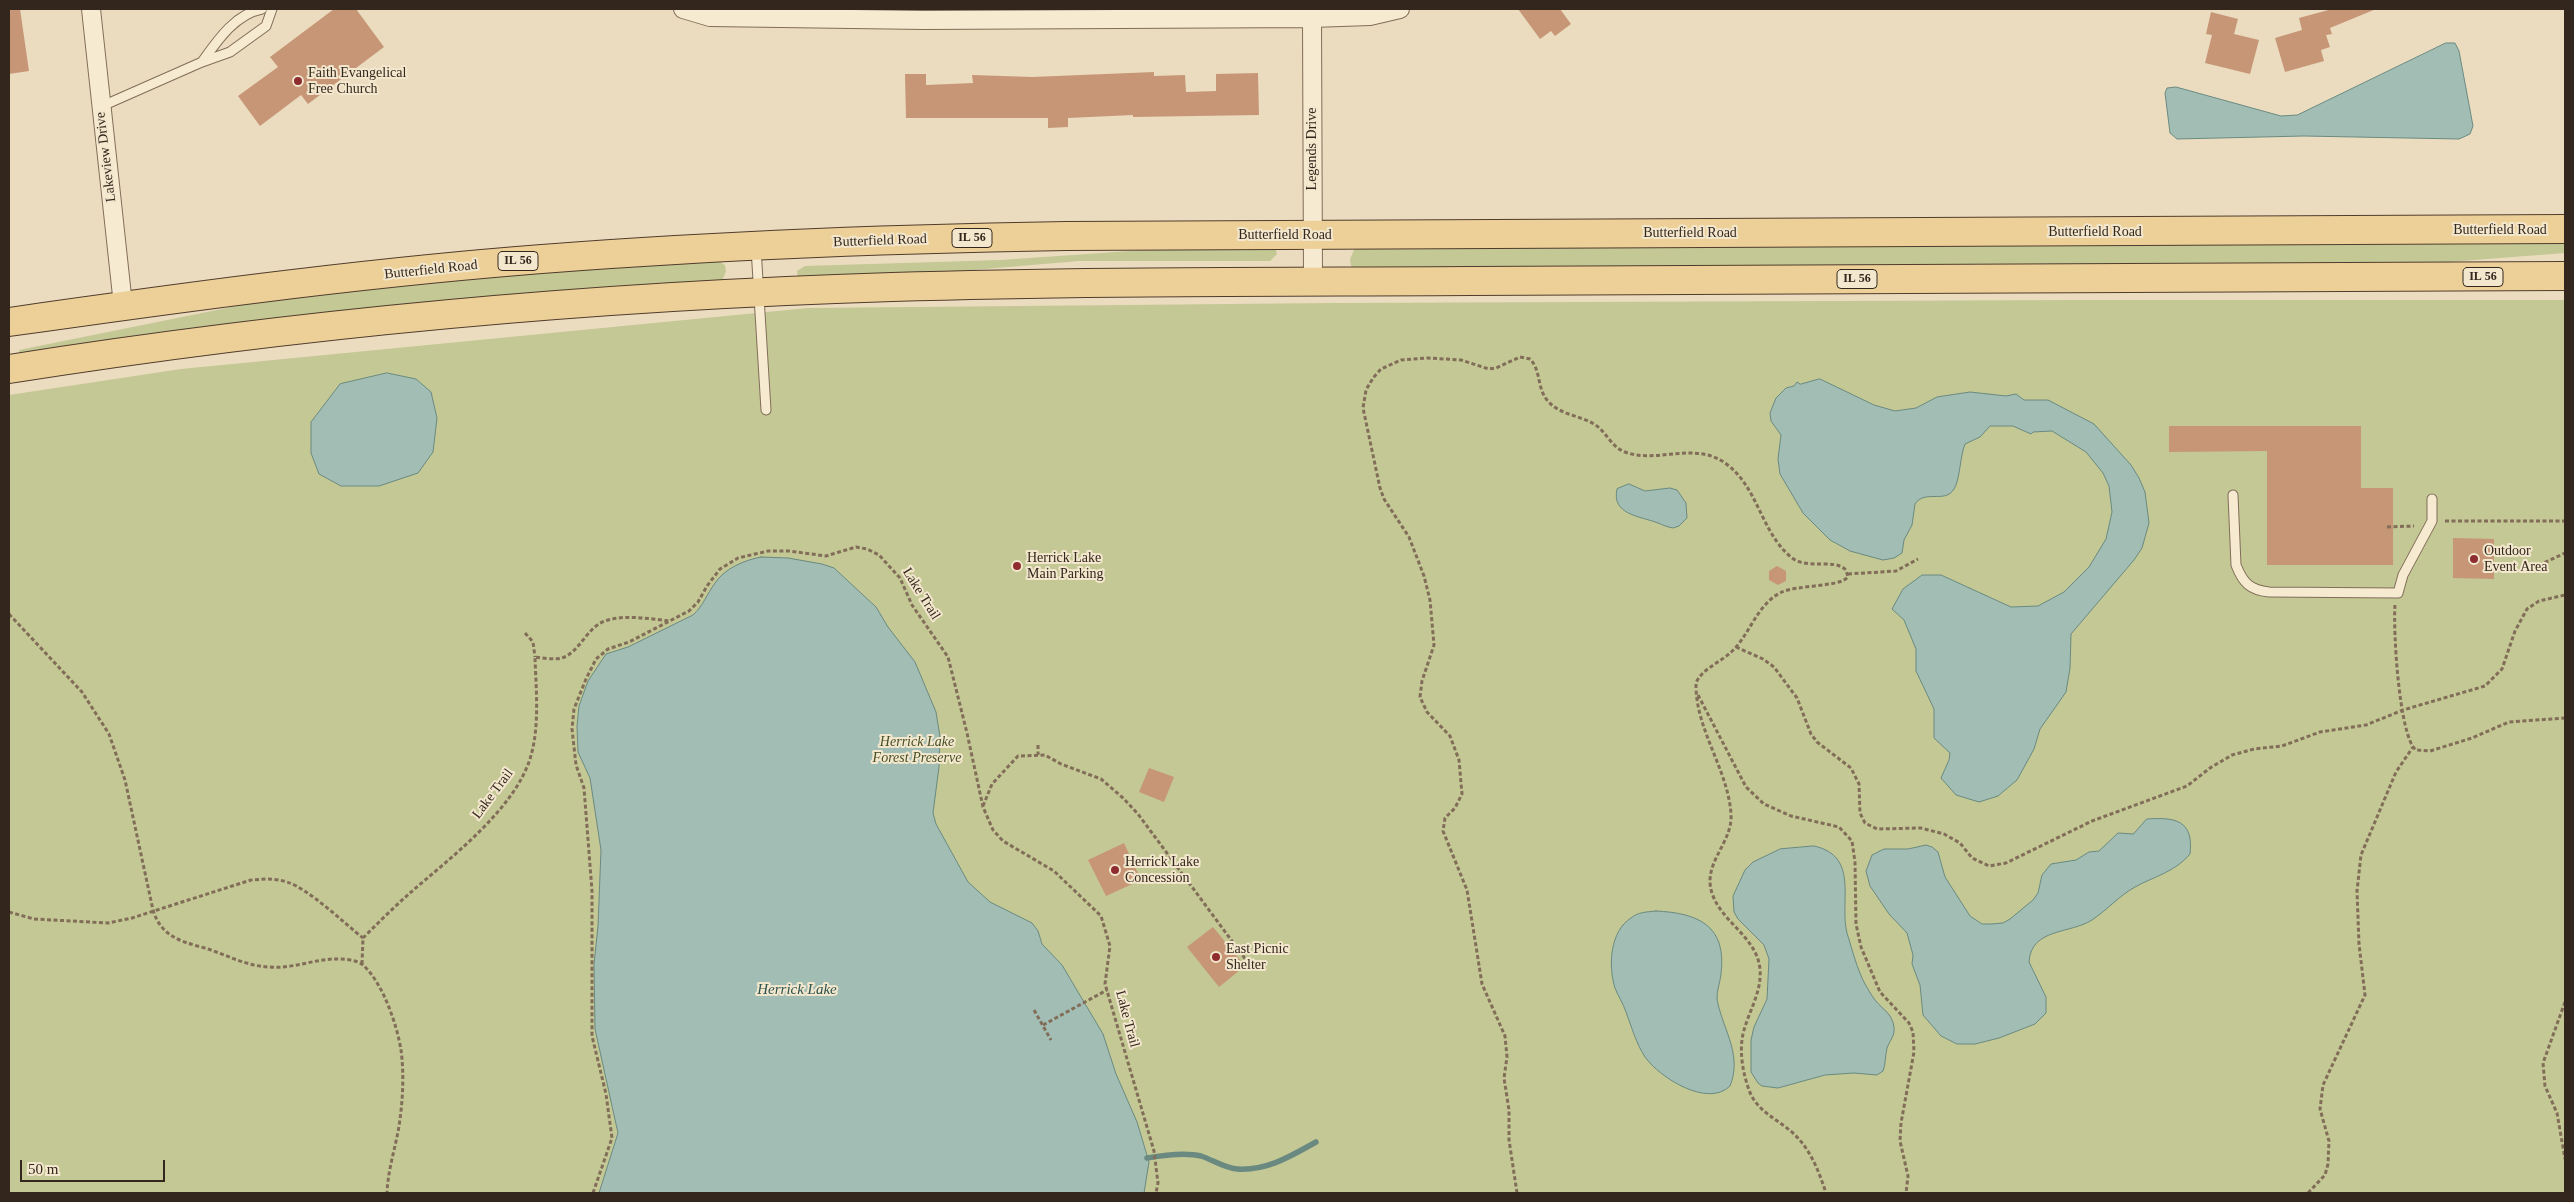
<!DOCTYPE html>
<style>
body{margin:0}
#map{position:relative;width:2574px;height:1202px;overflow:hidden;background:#ebdcbf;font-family:Georgia,serif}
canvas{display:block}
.frame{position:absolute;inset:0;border:10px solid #33261c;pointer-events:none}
.scale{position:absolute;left:20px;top:1160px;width:145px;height:22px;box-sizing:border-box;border:2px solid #33261c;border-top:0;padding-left:6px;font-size:15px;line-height:18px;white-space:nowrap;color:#33261c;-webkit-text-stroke:4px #f3e7ce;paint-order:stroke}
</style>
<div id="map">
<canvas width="2574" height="1202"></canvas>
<div class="frame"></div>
<div class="scale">50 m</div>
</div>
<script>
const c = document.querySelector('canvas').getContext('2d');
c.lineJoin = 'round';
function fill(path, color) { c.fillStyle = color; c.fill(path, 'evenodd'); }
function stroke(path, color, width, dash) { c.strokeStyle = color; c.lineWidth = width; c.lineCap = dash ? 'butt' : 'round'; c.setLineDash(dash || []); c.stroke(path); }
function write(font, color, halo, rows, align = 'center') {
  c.font = font + ' Georgia,serif'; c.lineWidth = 4; c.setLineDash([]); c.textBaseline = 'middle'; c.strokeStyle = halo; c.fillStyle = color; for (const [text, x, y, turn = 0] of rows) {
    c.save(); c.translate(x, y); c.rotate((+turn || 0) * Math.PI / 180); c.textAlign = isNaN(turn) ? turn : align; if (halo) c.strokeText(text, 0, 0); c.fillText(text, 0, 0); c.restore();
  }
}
const green = new Path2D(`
 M2565 241V253L2409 265 1355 268 1351 266 1350 259 1355 248Z
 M1272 246 1276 250 1277 254 1270 261H1079L890 277 803 280 798 277 797 271 805 266 1001 260 1188 247Z
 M716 260 725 265 726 271 722 282 20 357 19 350 281 297 533 273Z
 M2081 300H2565V1193H9V395L181 369 808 308 1335 303Z`);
const water = new Path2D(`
 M2446 43H2455L2459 51 2473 126 2470 134 2459 139 2304 136 2177 139 2170 133 2165 93 2167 88 2176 87 2281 116 2297 115Z
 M387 373 416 379 431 392 437 418 433 452 418 473 379 486H341L319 474 311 453V422L340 384Z
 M1820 379 1874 405 1895 411 1916 408 1937 397 1950 395 1970 392 2006 396 2016 394 2024 400H2048L2094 424 2131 465 2139 478 2145 492 2149 523 2142 548 2134 560 2071 634 2070 668 2066 692 2040 729 2034 749 2017 780 1998 796 1979 802 1956 795 1941 778 1949 760 1950 753 1934 738V709L1916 671V649L1904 620 1892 609 1903 589 1922 575H1941L2011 607 2038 606 2064 592 2089 567 2106 539 2112 512 2109 486 2103 473 2086 452 2052 431 2033 432 2031 434 2013 426H1990L1980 437 1965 444C1960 456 1960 480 1954 489 1945 504 1925 489 1915 504L1912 525 1904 540 1902 553 1894 558 1883 560 1850 551 1830 540 1803 513 1780 474 1778 459 1781 435 1771 421 1770 413 1776 398 1786 388 1794 386 1797 382 1800 384Z
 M1629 484 1645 491 1670 488 1677 490 1686 503 1687 518 1679 526 1673 528C1667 527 1663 525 1658 523 1640 516 1611 515 1617 489Z
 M761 557 788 558 822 564 834 568 876 607 888 627 915 662 936 712 940 737 939 767 933 813 936 824 968 882 990 902 1032 923 1038 931 1042 944 1062 965 1103 1034 1116 1074 1137 1122 1149 1162 1144 1193H599L618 1133 595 1029 594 964 598 926 601 850 590 778 578 752 577 726 579 706 588 681 606 654 628 647 693 615C703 606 707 594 715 583 725 568 745 560 761 557Z
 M2147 819C2175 817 2194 820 2190 854 2175 872 2155 876 2135 887 2119 896 2107 910 2092 920 2070 934 2031 928 2029 962L2046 997V1013L2035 1024 1999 1038 1975 1044H1957L1941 1036 1923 1015 1920 985 1912 964 1913 955 1907 933 1889 914 1870 886 1866 871 1872 855 1884 849H1908L1926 845 1932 847 1938 852 1945 877 1970 916 1982 924H1992L2003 923 2010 919 2033 900 2038 893 2042 875 2051 864 2076 860 2089 852 2099 851 2118 833 2133 834Z
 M1814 846C1860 856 1839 901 1847 933 1852 949 1857 969 1865 984 1868 989 1871 995 1875 1000 1883 1010 1892 1013 1894 1027 1895 1036 1890 1040 1887 1048 1885 1056 1886 1063 1883 1071L1877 1075 1854 1073 1825 1075 1778 1088 1762 1086 1758 1083 1751 1072V1040L1754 1027 1767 999 1769 959 1764 945 1738 919 1734 912 1733 896 1745 870 1753 862 1780 849Z
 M1656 911C1699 913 1727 926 1721 974 1720 984 1715 994 1718 1004 1725 1033 1742 1056 1730 1086 1708 1108 1660 1078 1645 1057 1636 1043 1632 1028 1626 1012 1623 1003 1618 996 1615 988 1608 966 1610 931 1631 918 1638 912 1647 912 1656 911Z`);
const stream = new Path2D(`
 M1147 1158C1164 1155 1185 1152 1201 1156 1213 1160 1224 1168 1237 1169 1267 1171 1291 1156 1316 1142`);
const building = new Path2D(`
 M9 9H20L29 71 9 74Z
 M334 9H356L384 47 308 104 301 95 260 126 238 96 278 67 270 57Z
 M1518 9H1560L1571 24 1555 36 1551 31 1540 39Z
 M2332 9H2376L2330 28 2332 34 2326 35 2330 47 2321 50 2324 61 2285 72 2275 38 2302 30 2299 18Z
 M2211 12 2238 19 2234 34 2259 40 2250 74 2205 63 2212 35 2206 34Z
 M1154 72V76L1185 75 1186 92 1216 91V74L1258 73 1259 115 1133 117V115L1068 118V127L1048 128V118H906L905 74H926V85L973 83 972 75 1032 77Z
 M2169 426H2361V488H2393V565H2267V451L2169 452Z
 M2453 538 2494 539V579L2453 578Z
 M1777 566 1786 571V581L1778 585 1769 580V571Z
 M1149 768 1174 777 1164 802 1139 792Z
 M1124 843 1141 880 1106 896 1088 860Z
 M1213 927 1245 966 1219 987 1187 947Z`);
const path = new Path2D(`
 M2445 521H2565
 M2387 527 2414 526
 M2533 568 2565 553
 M1848 574 1896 571 1918 559
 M2395 605C2393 629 2399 737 2416 750L2430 751 2472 738 2509 722 2565 718
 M9 614 82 692 109 734 125 780 153 910C160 934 178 941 201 947 224 953 244 966 269 967 291 969 312 960 333 959 342 959 356 959 363 965 383 983 397 1025 401 1050 404 1072 403 1097 400 1119 397 1144 388 1167 387 1193
 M525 633 533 642 535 657
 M1736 647 1763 659 1774 667 1797 698 1811 734 1817 742 1851 768 1859 784 1860 813 1865 823 1877 829 1921 828 1944 834 1960 843 1972 858 1989 866 2006 863 2092 821 2187 786 2210 768 2232 755 2254 749 2282 746 2320 732 2366 725 2403 710 2485 686 2502 669 2515 631 2527 609 2539 601 2565 595
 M1698 695 1746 787 1764 804 1791 816 1839 827 1852 841 1855 862 1856 924 1861 947 1880 992 1909 1023 1913 1032 1914 1052 1901 1123 1900 1141 1908 1176 1906 1193
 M1038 745V755
 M983 806 992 784 1018 756 1045 755 1061 764 1101 779 1123 798 1138 814 1246 960
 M9 912 34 919 108 923 132 918 251 880C263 879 275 878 287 882 309 889 344 923 363 938
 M362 964 363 938C378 923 394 907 410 893 450 858 513 811 530 759 540 727 536 690 535 657 543 658 554 660 562 658 580 652 586 628 605 621 625 614 650 619 670 621
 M2565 1002 2543 1063 2545 1086 2557 1113 2565 1159
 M1034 1010 1051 1040
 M1043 1025 1107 990
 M593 1193 612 1138 606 1094 592 1036V891L584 788 576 765 572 729 574 709 586 679 596 659 608 649 629 642 689 611 698 602 707 586 720 569 738 558 768 551H789L826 556 856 547 867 549 879 555 900 578 912 605 948 657 967 733 983 807 993 830 1003 841 1054 871 1101 916 1110 946 1105 984 1154 1151 1158 1183 1156 1193
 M1517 1193 1509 1140V1110L1504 1078 1507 1057 1505 1036 1482 984 1467 890 1443 831 1445 818 1455 808 1462 794 1459 760 1450 736 1427 712 1420 697 1422 681 1434 645 1430 600 1424 576 1409 537 1384 499 1380 488 1363 408 1366 390 1373 378 1381 369 1401 360 1428 358 1461 360 1489 369 1496 368 1520 357 1530 359C1541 370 1537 388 1547 400 1559 415 1579 415 1594 424 1606 431 1611 447 1625 452 1657 464 1694 441 1725 463 1759 487 1760 532 1792 558 1809 570 1834 558 1846 570L1848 577C1840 587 1797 585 1782 592 1756 604 1750 636 1730 653 1719 663 1702 669 1696 683 1695 729 1728 769 1731 814 1733 843 1702 863 1712 893 1721 922 1757 937 1760 969 1762 993 1748 1012 1743 1034 1739 1052 1743 1073 1749 1090 1757 1112 1778 1119 1794 1134 1811 1150 1819 1172 1826 1193
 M2308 1193 2325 1175 2328 1164 2329 1141 2320 1109 2323 1085 2365 995 2359 944 2357 891 2361 855 2396 772 2413 747`);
const lane = new Path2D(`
 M202 62C217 41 235 14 262 9
 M100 107 202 62 230 52 266 26 272 9
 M756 248 766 410
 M2233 495 2236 565C2243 583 2250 590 2269 592L2398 593 2403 575 2432 521V499`);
const street = new Path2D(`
 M91 9 123 305
 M683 9 710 17 924 20 1312 18 1370 16 1400 9
 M1312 18 1313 281`);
const primary = new Path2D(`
 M9 322C178 298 347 275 517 261 700 246 883 239 1066 236L2565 229
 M9 369C300 323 597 296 892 287 1085 281 1278 282 1471 281 1836 279 2201 278 2565 276`);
const markers = [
 [298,81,5,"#8e2c30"],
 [2474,559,5,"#8e2c30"],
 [1017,566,5,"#8e2c30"],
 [1115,870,5,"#8e2c30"],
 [1216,957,5,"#8e2c30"]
];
const shields = [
 [972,238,40],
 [518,261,40],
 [2483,277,40],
 [1857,279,40]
];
const shieldNames = [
 ["IL 56",972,238],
 ["IL 56",518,261],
 ["IL 56",2483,277],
 ["IL 56",1857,279]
];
const poiNames = [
 ["Faith Evangelical",308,73],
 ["Free Church",308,89],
 ["Outdoor",2484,551],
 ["Event Area",2484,567],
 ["Herrick Lake",1027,558],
 ["Main Parking",1027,574],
 ["Herrick Lake",1125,862],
 ["Concession",1125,878],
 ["East Picnic",1226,949],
 ["Shelter",1226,965]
];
const streetNames = [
 ["Legends Drive",1312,149,-90],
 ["Lakeview Drive",106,157,-97],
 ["Butterfield Road",2500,230],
 ["Butterfield Road",2095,232],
 ["Butterfield Road",1690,233],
 ["Butterfield Road",1285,235],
 ["Butterfield Road",880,241,-2],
 ["Butterfield Road",431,270,-6],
 ["Lake Trail",921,594,58],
 ["Lake Trail",493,794,-53],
 ["Lake Trail",1127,1019,75]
];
const parkNames = [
 ["Herrick Lake",917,742],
 ["Forest Preserve",917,758]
];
const waterNames = [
 ["Herrick Lake",797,990]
];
fill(green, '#c3c894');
fill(water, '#a2bdb4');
stroke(water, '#6a8a81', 1);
stroke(stream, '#6a8a81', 5.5);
fill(building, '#c79677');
stroke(lane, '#826d59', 11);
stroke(street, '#826d59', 20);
stroke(primary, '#503c2d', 30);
stroke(path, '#826d59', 3, [4, 2.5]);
stroke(lane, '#f6ead1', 9);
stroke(street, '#f6ead1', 18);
stroke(primary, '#edd098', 28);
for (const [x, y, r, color] of markers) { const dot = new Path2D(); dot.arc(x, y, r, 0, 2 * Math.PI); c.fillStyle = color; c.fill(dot); stroke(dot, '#f3e7ce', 2); }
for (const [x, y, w] of shields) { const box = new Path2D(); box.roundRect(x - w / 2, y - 9.5, w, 19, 4); c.fillStyle = '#f3e7ce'; c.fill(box); stroke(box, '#33261c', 1); }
write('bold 12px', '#33261c', null, shieldNames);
write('14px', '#33261c', '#f3e7ce', poiNames, 'left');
write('14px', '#33261c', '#f3e7ce', streetNames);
write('italic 14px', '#454e24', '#f3e7ce', parkNames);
write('italic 15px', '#2c524e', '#f3e7ce', waterNames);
</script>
